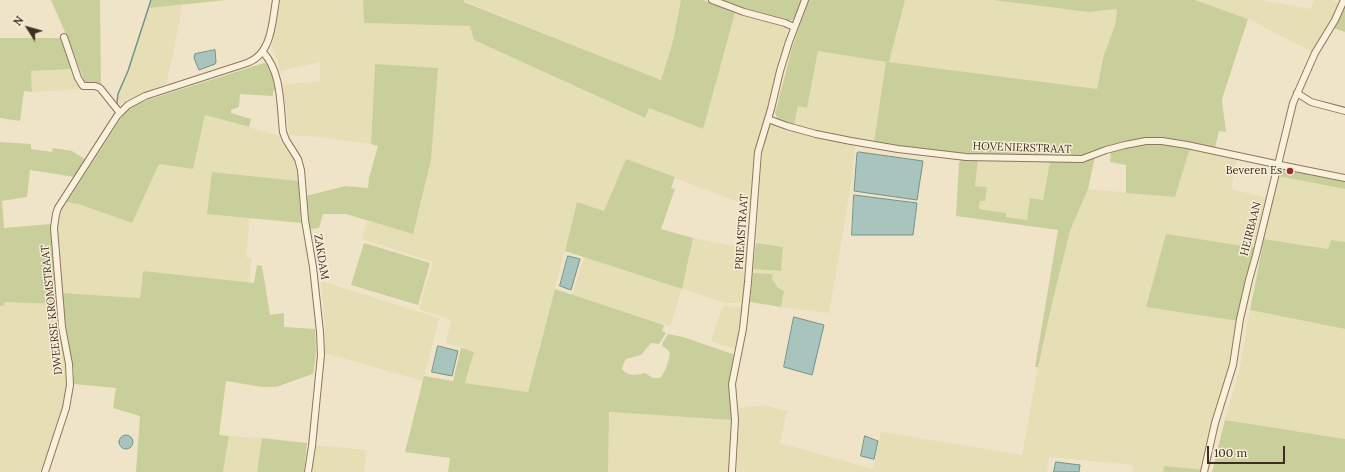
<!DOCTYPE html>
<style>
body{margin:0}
#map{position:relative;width:1345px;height:472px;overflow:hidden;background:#f0e4c8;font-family:Lora,serif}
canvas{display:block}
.north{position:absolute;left:8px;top:8px;width:40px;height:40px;-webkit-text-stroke:3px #f7eed8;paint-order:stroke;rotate:307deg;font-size:11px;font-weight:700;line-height:16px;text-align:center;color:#3d2e20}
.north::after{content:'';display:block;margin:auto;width:14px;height:18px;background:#3d2e20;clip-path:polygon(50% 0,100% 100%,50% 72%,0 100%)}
.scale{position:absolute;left:1207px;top:446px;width:78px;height:18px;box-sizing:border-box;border:2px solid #3d2e20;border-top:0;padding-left:5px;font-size:12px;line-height:14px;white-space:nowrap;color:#3d2e20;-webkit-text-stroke:3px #f7eed8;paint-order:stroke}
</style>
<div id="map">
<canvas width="1345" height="472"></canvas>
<div class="north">N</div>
<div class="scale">100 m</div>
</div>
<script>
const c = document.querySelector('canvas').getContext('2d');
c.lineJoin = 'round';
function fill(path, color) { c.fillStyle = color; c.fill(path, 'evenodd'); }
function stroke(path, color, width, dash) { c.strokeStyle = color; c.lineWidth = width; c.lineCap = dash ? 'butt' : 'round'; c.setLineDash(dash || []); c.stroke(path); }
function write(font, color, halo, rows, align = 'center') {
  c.font = font + ' Lora,serif'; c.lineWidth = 3; c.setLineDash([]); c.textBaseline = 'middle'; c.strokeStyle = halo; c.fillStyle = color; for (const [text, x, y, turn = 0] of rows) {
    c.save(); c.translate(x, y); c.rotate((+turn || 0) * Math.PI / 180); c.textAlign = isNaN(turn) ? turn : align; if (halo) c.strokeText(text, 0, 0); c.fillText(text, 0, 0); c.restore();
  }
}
const farmland = new Path2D(`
 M281 0H363L364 23 471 26 474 40 644 118 649 108 702 129 735 13 784 26 787 30V33L767 116 752 207 626 160 604 211 577 203 528 392 465 383 474 352 446 343 451 320 419 309 433 262 362 239 367 221 413 233 375 64 371 144 322 137 289 135 283 85 320 81V62L280 71 277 59 273 51 272 46Z
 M464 0H681L673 41 661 80 464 1Z
 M905 0H993L1088 12 1117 9 1115 25 1103 58 1097 89 889 62Z
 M1195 0H1261L1311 9 1314 0H1332L1338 3 1331 19 1313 52 1263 27 1256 22Z
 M182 5 174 50 166 84 138 95 119 105V96L128 74 150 8Z
 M818 51 887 61 874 142 823 133 794 124 798 106 807 108Z
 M73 69 81 89 32 92 31 71Z
 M205 115 279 136 281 142 295 162 298 170V181L212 172 250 218 246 257 252 258 249 283 142 271 140 298 62 293 57 226 59 216 67 202 79 203 132 223 159 164 193 169Z
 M771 123 793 131 855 146 852 178 829 313 781 307 784 291 778 288 772 279 773 274 753 273V269L781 271 783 247 756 243 762 156 766 135Z
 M1190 148 1237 159 1231 189 1267 198 1256 248 1147 307 1238 321 1232 356 1221 394 1203 470 1164 466 1163 472H1133V465L1049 457 1047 472H737L739 408 763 405 787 411 780 443 873 469 881 432 1022 455 1038 367 1054 295 1070 231 1088 189 1175 197Z
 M978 160 1050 162 1043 200 1027 220 1005 217 1006 213 979 209 980 200 985 201 986 187 975 186Z
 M1278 176 1345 189V242L1331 240 1329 249 1264 239Z
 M693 238 749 249 744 303H726L682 289 670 326 572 295 584 257 682 289Z
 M321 281 439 318 423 381 325 353V329Z
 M5 302 57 304 69 378 63 411 43 472H0V306L4 305Z
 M723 306 744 307 738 350 711 341Z
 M1250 310 1345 329V439L1225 420 1239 372Z
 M608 412 733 420 729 472H608Z
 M229 436 262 438 257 472H223Z
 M315 445 366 450 364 472H311Z`);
const green = new Path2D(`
 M51 0H100L101 84 85 83 71 46Z
 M152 0H226L150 8Z
 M363 0H464V2L661 80 673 41 681 0H703L735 13 703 129 649 108 645 118 474 40 470 26 364 23Z
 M720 0H803L795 19 788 21 739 7Z
 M809 0H905L889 62 1097 89 1103 58 1115 25 1117 9 1088 12 993 0H1195L1248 19 1223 96 1222 101 1226 132 1219 131 1215 148 1156 138 1075 157 967 155 874 142 886 62 818 51 807 108 798 106 794 124 778 120 775 113 792 48Z
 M1345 4V32L1333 28Z
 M0 38H62L73 69 31 71 32 92 24 91 20 121 0 118Z
 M264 63C273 67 273 81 275 90L273 92V96L240 94 239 107 231 110V113L251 119 249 127 205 115 193 169 159 164 132 223 79 204 67 202 125 112 131 107 138 103Z
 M375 64 438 68 431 160 413 234 346 214H323L319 228 310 229 306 196 345 186 368 188 369 178 378 146 371 144Z
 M0 142 31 144V149L52 152 53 148 72 151 85 159 75 177 30 170 27 197 2 201 4 228 51 224 57 304 5 302 4 305 0 306Z
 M1146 143H1156L1190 148 1175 197 1126 193V165L1110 162 1111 150Z
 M1095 157 1088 189 1070 231 1054 295 1038 367H1035L1058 230 956 216 959 163 961 160H978L975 186 987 187 985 201H980L979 209 1006 213V217L1027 220 1030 198 1043 200 1050 162C1066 162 1080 162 1095 157Z
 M626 159 675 177 671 188 675 189 661 229 693 238 682 289 565 251 577 202 604 211Z
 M1279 169 1345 182V189L1278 176Z
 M212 172 298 181 301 223 207 214Z
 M1166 234 1256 248 1238 321 1146 307Z
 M1264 239 1328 249 1331 240 1345 242V329L1250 310Z
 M364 243 430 263 418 305 351 285Z
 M756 243 783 247 781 271 753 269Z
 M257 265 262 266 270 315 284 313V327L315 329 316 353 313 374 276 387H262L226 381 219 435 229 436 223 472H136L140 416 113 408 116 388 74 384V370L66 336 62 293 140 298 143 271 254 283Z
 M753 273 773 274 772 279 778 288 784 291 781 307 750 302Z
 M555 289 664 325 662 331 666 333 659 344 651 343 641 355 626 359 623 365 622 369C628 377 637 375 645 373L653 378H660C666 371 668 363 670 353L667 349 662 346 663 342 668 334 683 337 735 355 730 378 729 386 733 420 609 412 608 472H448L450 458 405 452 424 376 453 381 461 348 474 352 465 383 528 392Z
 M1225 420 1345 439V472H1212Z
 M262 438 307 443 304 472H257Z
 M1164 466 1205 470 1204 472H1163Z`);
const water = new Path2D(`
 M215 50 216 62 215 64 199 70 194 58 195 54Z
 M859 152 923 161 917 200 854 191 857 153Z
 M854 195 917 203 913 235H852Z
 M568 256 580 259 571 290 560 286Z
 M794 317 824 325 812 375 784 367Z
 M438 346 458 351 452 376 432 372Z
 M119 442a7 7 0 1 1 14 0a7 7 0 1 1-14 0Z
 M865 436 878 441 874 459H873L861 456Z
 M1056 462 1080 465 1079 472H1054Z`);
const stream = new Path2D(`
 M118 106 117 103 118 94 128 71 151 0`);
const street = new Path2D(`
 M712 0 744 12 785 23 794 27
 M64 37 78 78 83 86H95L100 88 120 113
 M263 52C282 73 280 105 283 132L286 140 298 159 301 170 305 220 313 267 320 332 321 355 312 446 308 472
 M1297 93 1311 102 1345 111
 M768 119 787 126 816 134 851 141 898 149 966 157 1082 159 1106 150 1125 145 1146 141H1162L1187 145 1285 166 1345 178
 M45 472 66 408 70 385 69 364 62 327 54 228 56 214 58 208 117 116 128 105 145 96 247 63C272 54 272 23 276 0
 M732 472 735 420 732 384 743 329 748 282 758 152 771 109 780 71 789 42 805 0
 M1204 472 1215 423 1233 365 1240 319 1249 280 1256 255 1293 103 1315 53 1335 20 1344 0`);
const markers = [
 [1290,171,4,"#9e2a2b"]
];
const streetNames = [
 ["HOVENIERSTRAAT",1022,148,2],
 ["HEIRBAAN",1251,229,-76],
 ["PRIEMSTRAAT",742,232,-86],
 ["ZAKDAM",321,257,81],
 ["DWEERSE KROMSTRAAT",52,310,-96]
];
const poiNames = [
 ["Beveren Es",1282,171]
];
fill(farmland, '#e6deb5');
fill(green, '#c9cf9b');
fill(water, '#a9c4bc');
stroke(water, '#6f938a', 1);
stroke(stream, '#6f938a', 1.5);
stroke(street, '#8d765c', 8);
stroke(street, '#faf1dc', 6);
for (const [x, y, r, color] of markers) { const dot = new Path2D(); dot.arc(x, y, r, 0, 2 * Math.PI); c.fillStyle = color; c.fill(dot); stroke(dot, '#f7eed8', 1.5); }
write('11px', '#3d2e20', '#f7eed8', streetNames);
write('11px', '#3d2e20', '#f7eed8', poiNames, 'right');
</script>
